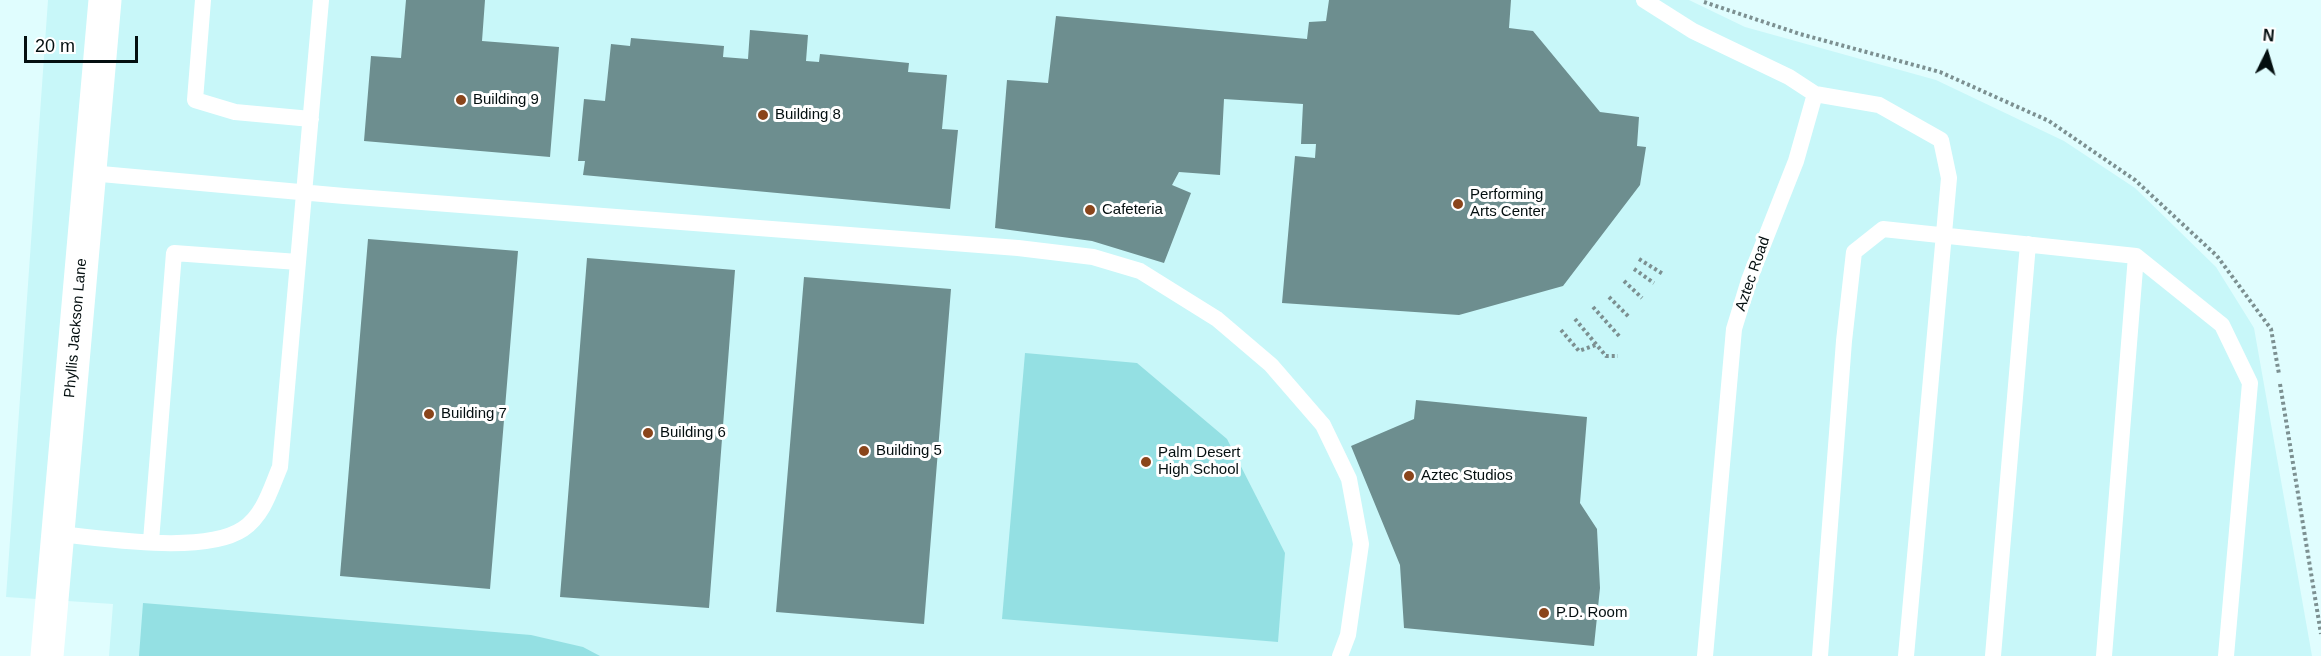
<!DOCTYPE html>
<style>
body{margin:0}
#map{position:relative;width:2321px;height:656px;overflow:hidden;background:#e0fdfe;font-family:Arial,sans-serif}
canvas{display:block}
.north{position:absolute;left:2237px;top:24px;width:60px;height:60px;-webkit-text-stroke:4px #fff;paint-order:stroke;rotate:5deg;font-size:16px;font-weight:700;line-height:24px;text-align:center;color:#040f10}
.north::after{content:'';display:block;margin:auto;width:21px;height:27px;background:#040f10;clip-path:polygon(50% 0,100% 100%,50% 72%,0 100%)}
.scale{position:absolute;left:24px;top:36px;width:114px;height:27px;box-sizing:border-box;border:3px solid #040f10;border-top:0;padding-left:8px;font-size:18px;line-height:21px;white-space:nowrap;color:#040f10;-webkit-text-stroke:4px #fff;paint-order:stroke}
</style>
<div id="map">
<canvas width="2321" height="656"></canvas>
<div class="north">N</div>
<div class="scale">20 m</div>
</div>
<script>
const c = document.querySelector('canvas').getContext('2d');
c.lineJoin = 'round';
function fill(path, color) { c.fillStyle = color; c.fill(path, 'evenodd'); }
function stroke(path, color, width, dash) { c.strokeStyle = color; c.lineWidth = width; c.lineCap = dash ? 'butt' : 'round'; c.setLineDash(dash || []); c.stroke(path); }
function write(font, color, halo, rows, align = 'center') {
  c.font = font + ' Arial,sans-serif'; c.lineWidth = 6; c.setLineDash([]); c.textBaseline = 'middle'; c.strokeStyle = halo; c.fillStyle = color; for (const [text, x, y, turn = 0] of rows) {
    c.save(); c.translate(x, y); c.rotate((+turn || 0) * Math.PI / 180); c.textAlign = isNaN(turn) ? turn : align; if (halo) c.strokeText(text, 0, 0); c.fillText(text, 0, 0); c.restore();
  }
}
const built = new Path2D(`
 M48 0H1689L1745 27 1936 80 2064 141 2135 188 2216 267 2254 328 2312 656H109L113 604 6 597Z`);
const green = new Path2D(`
 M1025 353 1137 363 1227 439 1285 553 1278 642 1002 619Z
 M143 603 531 635 583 647 600 656H139Z`);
const building = new Path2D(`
 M406 0H485L482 41 559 47 550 157 364 141 371 56 401 58Z
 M1329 0H1511L1509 28 1533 31 1600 112 1639 117 1637 146 1646 147 1640 185 1563 286 1459 315 1282 303 1295 156 1315 158 1316 144H1301L1303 104 1224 99 1220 175 1179 172 1172 185 1191 193 1164 263 1092 241 995 228 1007 80 1048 83 1056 16 1307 39 1309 22 1326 21Z
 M750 30 808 35 806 61 819 62 820 54 909 63 908 72 947 75 942 129 958 130 950 209 583 175 585 161H578L584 99 605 101 611 44 630 46 631 38 724 46 723 57 748 59Z
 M368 239 518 251 490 589 340 576Z
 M587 258 735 270 709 608 560 597Z
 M804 277 951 289 924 624 776 612Z
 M1416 400 1587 417 1580 503 1597 529 1600 588 1594 646 1404 628 1400 565 1351 446 1414 419Z`);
const path = new Path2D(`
 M1704 2 1800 34 1940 72 2049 121 2135 180 2217 256 2271 329 2279 374
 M1639 259 1663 274
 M1634 269 1654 283
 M1624 281 1642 298
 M1609 297 1629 317
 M1593 307 1620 337
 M1575 319 1606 356H1618
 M1561 330 1579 351 1596 345
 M2280 384 2321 634`);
const lane = new Path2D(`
 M203 0 195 100 235 112 311 119
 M1644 0 1693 31 1789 77 1815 94 1796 161 1749 280 1734 329 1705 656
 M1815 94 1879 105 1941 140 1949 178 1906 656
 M90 173 344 196 1018 248 1093 257 1140 271 1217 319 1271 365 1323 425 1349 479 1361 544 1348 635 1340 656
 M58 534C104 538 204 555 243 529 264 515 271 488 280 467L321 0
 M151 541 174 253 298 262
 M1820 656 1844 341 1854 252 1883 229 2136 256 2222 325 2250 383 2226 656
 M1993 656 2028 244
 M2104 656 2136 256`);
const street = new Path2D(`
 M47 656 105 0`);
const markers = [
 [461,100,6,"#8a451b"],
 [763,115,6,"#8a451b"],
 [1458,204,6,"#8a451b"],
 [1090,210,6,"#8a451b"],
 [429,414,6,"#8a451b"],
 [648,433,6,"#8a451b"],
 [864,451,6,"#8a451b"],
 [1146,462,6,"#8a451b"],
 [1409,476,6,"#8a451b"],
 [1544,613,6,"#8a451b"]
];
const poiNames = [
 ["Building 9",473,100],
 ["Building 8",775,115],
 ["Performing",1470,195],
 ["Arts Center",1470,212],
 ["Cafeteria",1102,210],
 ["Building 7",441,414],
 ["Building 6",660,433],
 ["Building 5",876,451],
 ["Palm Desert",1158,453],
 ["High School",1158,470],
 ["Aztec Studios",1421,476],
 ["P.D. Room",1556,613]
];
const streetNames = [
 ["Aztec Road",1753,274,-71],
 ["Phyllis Jackson Lane",76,328,-85]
];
fill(built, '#c8f7f9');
fill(green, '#94e0e3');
fill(building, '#6d8e8f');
stroke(path, '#7c9091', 4, [3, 3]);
stroke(lane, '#fff', 16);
stroke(street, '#fff', 33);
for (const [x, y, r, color] of markers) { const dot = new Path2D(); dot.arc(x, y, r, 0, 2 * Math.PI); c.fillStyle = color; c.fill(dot); stroke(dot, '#fff', 2); }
write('15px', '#040f10', '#fff', poiNames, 'left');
write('15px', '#040f10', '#fff', streetNames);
</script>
